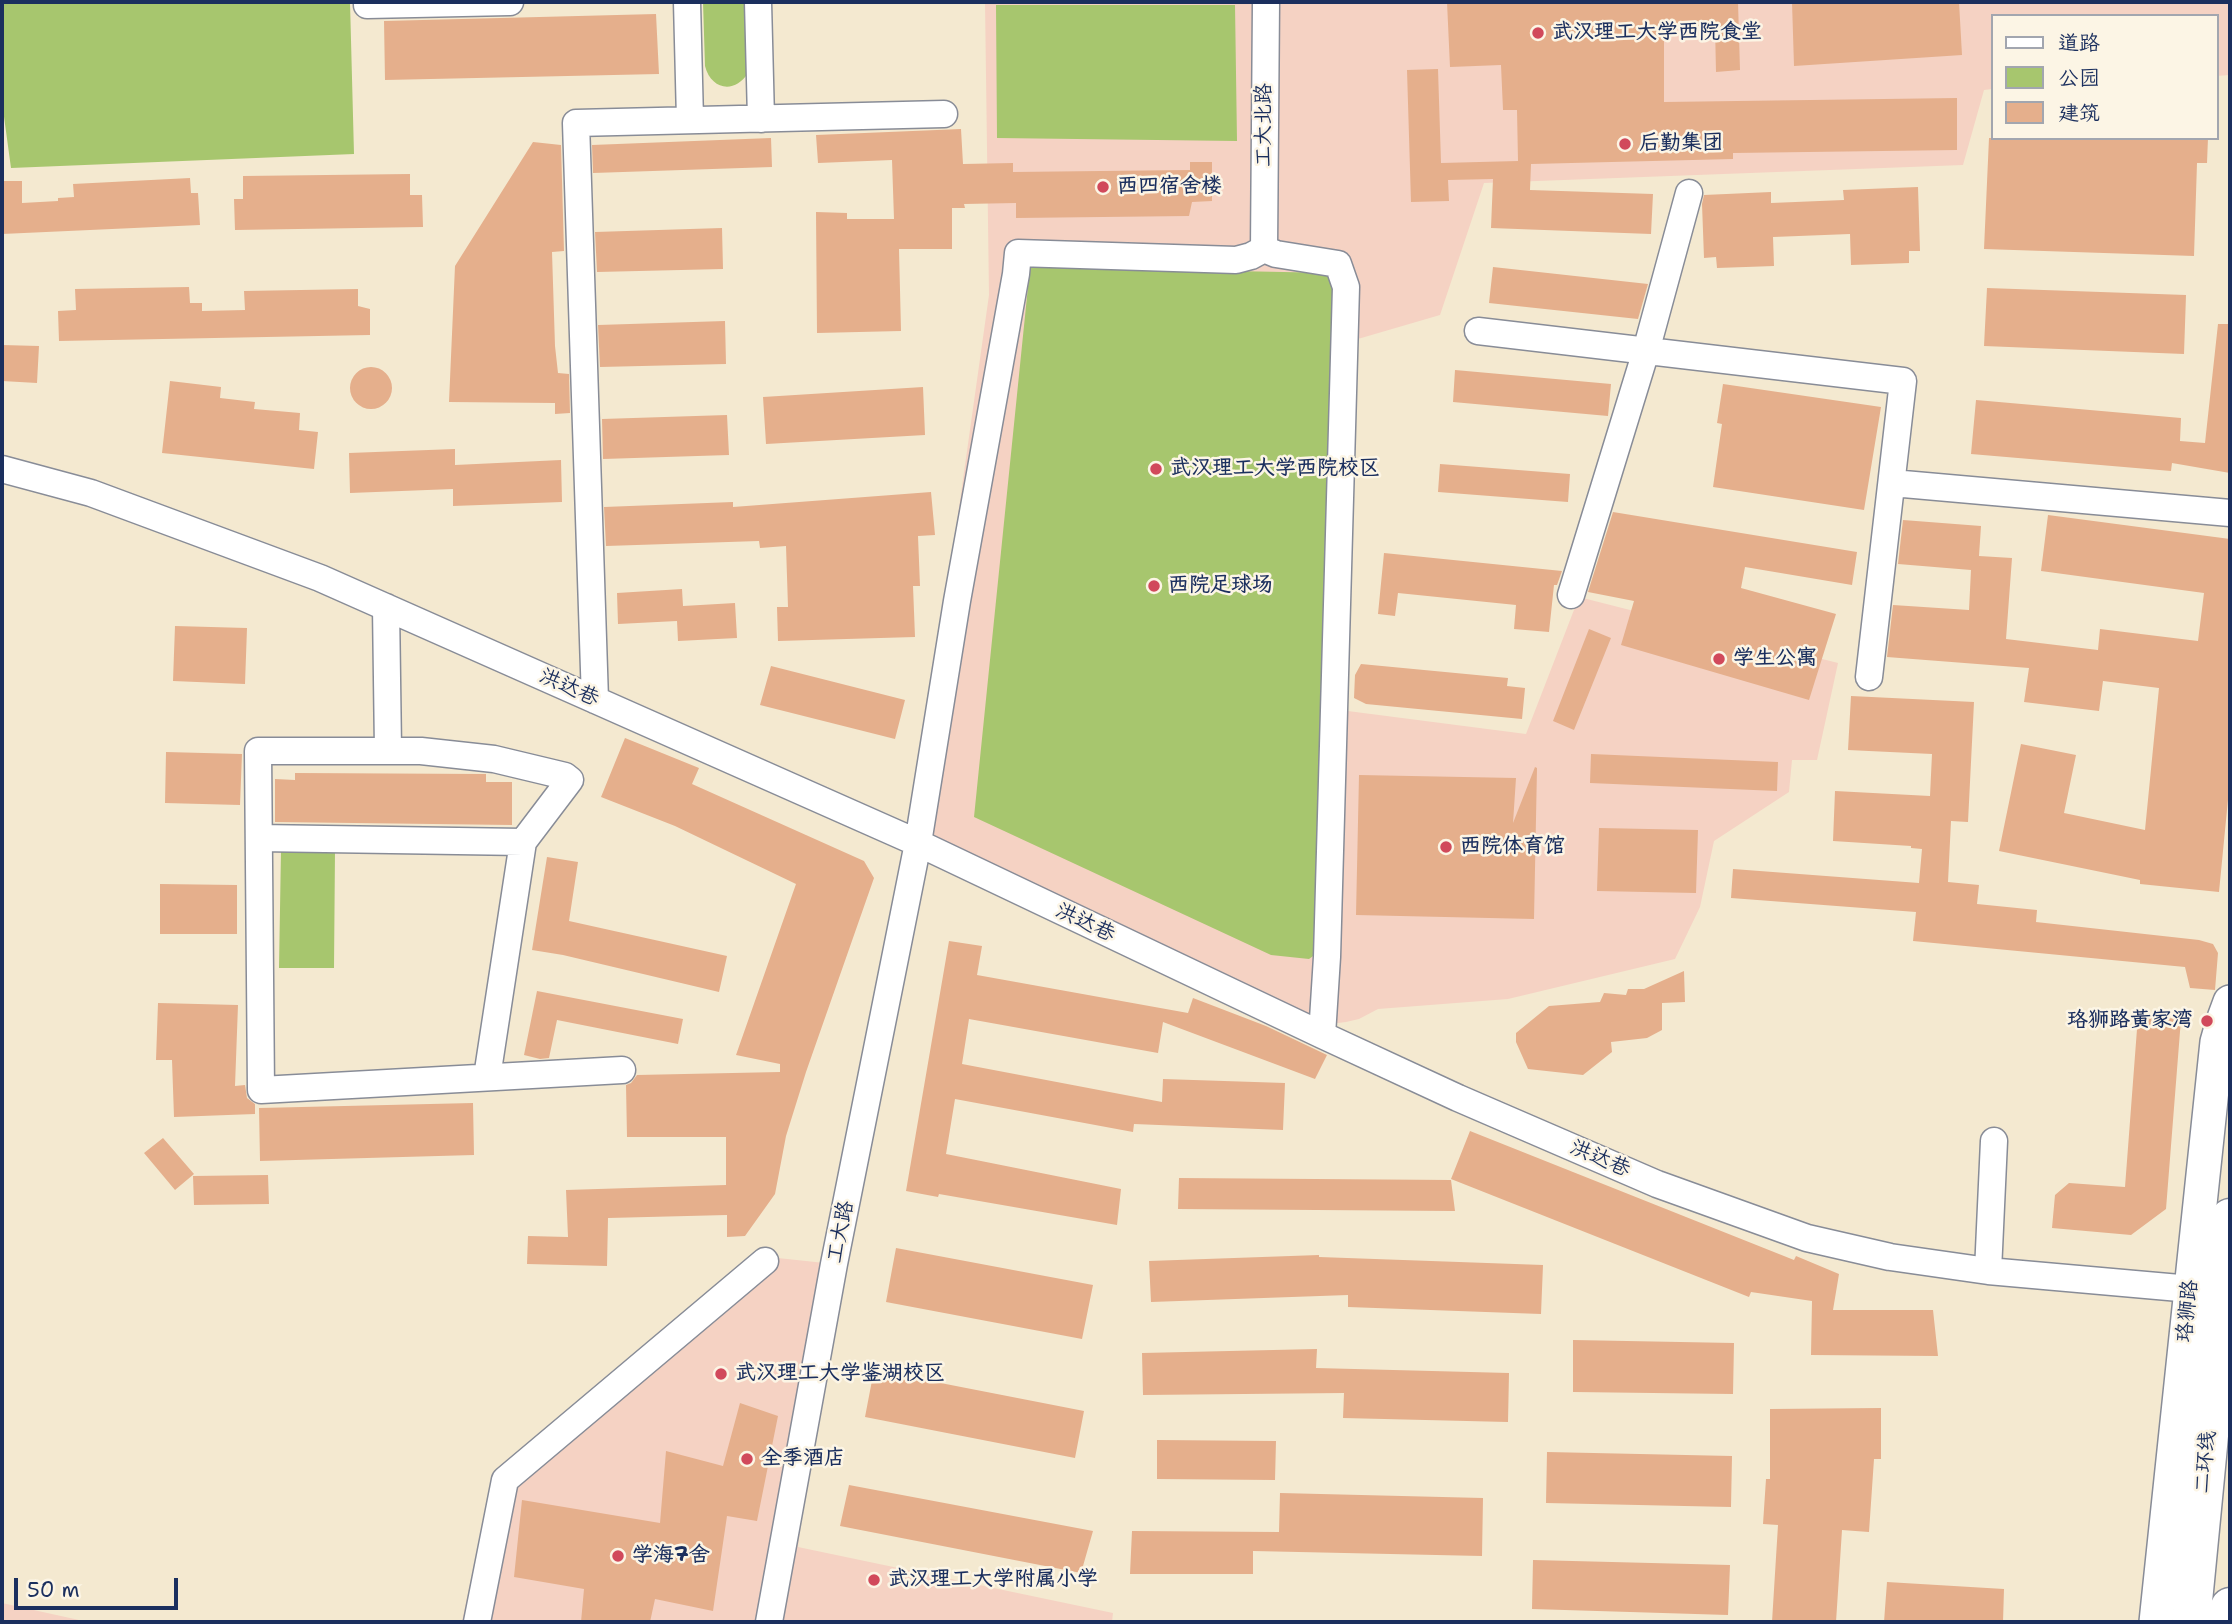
<!DOCTYPE html>
<meta charset="utf-8">
<style>
body{margin:0}
#map{position:relative;width:2232px;height:1624px;overflow:hidden;background:#f4e9d0;font-family:"Shantell Sans","LXGW WenKai TC",sans-serif}
canvas{display:block}
.frame{position:absolute;inset:0;border:4px solid #1b2f5e;pointer-events:none}
.legend{position:absolute;left:1991px;top:14px;width:228px;height:126px;box-sizing:border-box;background:#fcf5e5;border:2px solid #a2a6af;margin:0;padding:9px 12px;list-style:none;font-size:21px;color:#1b2f5e}
.legend li{display:flex;align-items:center;gap:14px;height:35px}
.legend b{width:35px;border:2px solid #a2a6af}
.scale{position:absolute;left:14px;top:1578px;width:164px;height:32px;box-sizing:border-box;border:4px solid #1b2f5e;border-top:0;padding-left:9px;font-size:21px;line-height:24px;white-space:nowrap;color:#1b2f5e;-webkit-text-stroke:5px #fcf5e5;paint-order:stroke}
</style>
<div id="map">
<canvas width="2232" height="1624"></canvas>
<div class="frame"></div>
<ul class="legend">
<li><b style="height:9px;background:#fff"></b>道路</li>
<li><b style="height:19px;background:#a7c66e"></b>公园</li>
<li><b style="height:19px;background:#e5af8c"></b>建筑</li>
</ul>
<div class="scale">50 m</div>
</div>
<script>
const c = document.querySelector('canvas').getContext('2d');
c.lineJoin = 'round';
function fill(path, color) { c.fillStyle = color; c.fill(path, 'evenodd'); }
function stroke(path, color, width, dash) { c.strokeStyle = color; c.lineWidth = width; c.lineCap = dash ? 'butt' : 'round'; c.setLineDash(dash || []); c.stroke(path); }
function write(font, color, halo, rows, align = 'center') {
  c.font = font + ' "Shantell Sans","LXGW WenKai TC",sans-serif'; c.lineWidth = 5; c.setLineDash([]); c.textBaseline = 'middle'; c.strokeStyle = halo; c.fillStyle = color; for (const [text, x, y, turn = 0] of rows) {
    c.save(); c.translate(x, y); c.rotate((+turn || 0) * Math.PI / 180); c.textAlign = isNaN(turn) ? turn : align; if (halo) c.strokeText(text, 0, 0); c.fillText(text, 0, 0); c.restore();
  }
}
const built = new Path2D(`
 M985 2H2230V75L2216 76V16H1992V89L1984 90 1963 165 1484 183 1440 315 1351 341 1340 710 1526 734 1579 597 1838 663 1817 760H1792L1789 792 1714 841 1700 907 1675 959 1508 999 1378 1009 1359 1019 1346 1022 1306 1027 912 841 989 295Z
 M759 1256 834 1264 798 1547 1113 1613 1112 1622H462L491 1484Z
 M2 1603 88 1622H2Z`);
const green = new Path2D(`
 M2 2H350L354 154 11 168 2 102Z
 M703 2H747L748 73C735 94 711 90 705 66Z
 M996 5H1235L1237 141 997 138Z
 M1030 267 1334 273 1320 951 1309 959 1271 955 974 817Z
 M281 850 335 851 334 968H279Z`);
const building = new Path2D(`
 M1447 2H1738L1740 70 1716 72 1715 26 1664 27V102L1957 98V150L1733 153V159L1531 164 1530 190 1653 194 1651 234 1491 228 1493 179 1448 180 1449 201 1411 202 1407 70 1438 69 1441 163 1518 161 1517 110H1503L1501 65 1450 67Z
 M1792 2H1959L1962 55 1794 66Z
 M656 14 659 74 385 80 384 21Z
 M961 129 963 164 1013 163V172L1190 170V162H1212V201L1192 202 1189 216 1016 218V203L964 204 965 208H952V249H899L901 331 817 333 816 212 847 213V219H894L892 160 818 163 816 135Z
 M771 138 772 167 593 173 592 145Z
 M1989 138H2208L2207 163H2197L2194 256 1984 249Z
 M533 142 561 145 564 251 552 252 555 346 558 373 569 374 570 413 555 414V403L449 402 455 266Z
 M410 174V195H422L423 227 235 230 234 199H243V176Z
 M190 178 191 193H198L200 225 2 234V181H22V203L58 201V198L74 197 73 184Z
 M1918 187 1920 251H1909V263L1851 265 1850 234 1773 237 1774 266 1717 268 1716 257 1704 258 1702 204 1704 195 1771 192V203L1844 200 1843 190Z
 M722 228 723 269 597 272 595 232Z
 M1493 267 1648 284 1638 319 1489 303Z
 M189 287 190 303H202V311L245 310 244 291 358 289V306L370 309V335L59 341 58 311 76 310 75 289Z
 M1987 288 2186 295 2184 354 1984 346Z
 M725 321 726 364 600 367 598 325Z
 M2218 324H2230V473L2172 463 2171 471 1971 454 1976 400 2181 418 2180 441 2205 443Z
 M2 345 39 346 37 383 2 381Z
 M350 388a21 21 0 1 1 42 0a21 21 0 1 1-42 0Z
 M1455 370 1611 384 1608 416 1453 402Z
 M170 381 221 387 220 398 255 402 254 409 300 413 299 430 318 432 314 469 162 453Z
 M1723 384 1881 407 1864 510 1713 487 1722 424 1717 423Z
 M923 387 925 435 766 444 763 397Z
 M727 415 729 455 603 459 602 419Z
 M455 449V465L561 460 562 502 453 506V489L350 493 349 453Z
 M1440 464 1570 474 1568 502 1438 492Z
 M931 492 935 535 918 536 920 586H913L915 637 778 641 777 607H788L786 546 760 548 759 541 606 546 604 507 733 502V507Z
 M1613 512 1857 552 1852 585 1745 567 1741 588 1836 614 1809 700 1621 645 1634 601 1588 592Z
 M2048 515 2230 539V779L2219 892 2140 884V880L1999 851 2021 744 2076 755 2064 813 2145 830 2159 688 2103 681 2099 711 2024 702 2029 668 1887 657 1893 605 1969 610 1971 570 1898 564 1903 520 1981 526 1979 556 2012 558 2006 639 2098 650 2100 629 2198 641 2204 593 2041 571Z
 M1384 553 1562 571 1557 585H1554L1549 632 1514 629 1516 605 1398 593 1395 616 1378 614Z
 M682 589 683 606 735 603 737 638 678 641 677 621 618 624 617 593Z
 M175 626 247 628 245 684 173 681Z
 M1589 629 1611 638 1574 730 1553 721Z
 M1361 664 1508 678 1507 686 1525 688 1522 719 1366 704 1354 698 1355 675Z
 M771 666 905 700 895 739 760 705Z
 M1851 696 1974 702 1968 822 1951 821 1948 882 1979 885 1977 904 2037 910 2036 922 2199 940 2213 944 2218 953 2215 990 2190 988 2185 967 1913 941 1916 912 1731 898 1733 869 1919 883 1922 849 1911 848V846L1833 841 1835 791 1930 796 1932 754 1848 750Z
 M625 738 699 768 692 784 864 861 874 878 806 1072 786 1136 775 1194 745 1236 727 1237V1215L608 1218 607 1266 527 1264 528 1236 568 1237 566 1190 726 1185V1137H627L626 1085 631 1083 637 1075 780 1072V1064L736 1055 796 884 675 826 601 797Z
 M166 752 242 754 240 805 165 803Z
 M1591 754 1778 762 1777 791 1590 783Z
 M1535 767 1537 768 1534 919 1356 915 1359 775 1516 778 1513 823Z
 M295 773 486 774V782H512V825L275 822V779L295 780Z
 M1599 828 1698 830 1696 893 1597 891Z
 M547 857 578 862 569 921 727 956 719 992 563 955 532 950Z
 M160 884 237 885V934H160Z
 M949 941 982 946 977 975 1188 1013 1193 998 1266 1026 1327 1055 1315 1079 1163 1022 1158 1053 969 1019 962 1064 1162 1102 1163 1079 1285 1083 1283 1130 1134 1124 1133 1132 955 1099 946 1154 1121 1189 1117 1225 939 1194 938 1197 906 1191Z
 M1684 971 1685 1002 1662 1003V1030L1647 1038 1611 1042 1612 1052 1583 1075 1528 1069 1516 1042V1033L1549 1006 1600 1002 1604 993 1626 995 1628 989H1644Z
 M537 991 683 1019 678 1044 557 1020 549 1058 540 1059 524 1055Z
 M158 1003 238 1005 235 1086 245 1085 247 1098 255 1104V1114L174 1117 172 1060H156Z
 M2138 1016 2181 1019 2166 1209 2131 1235 2052 1228 2055 1195 2069 1183 2125 1187Z
 M473 1103 474 1155 260 1161 259 1108Z
 M1470 1131 1794 1260 1796 1256 1839 1274 1833 1310H1933L1938 1356 1811 1355 1812 1301 1751 1292 1749 1297 1451 1179Z
 M163 1138 194 1174 175 1190 144 1153Z
 M268 1175 269 1204 194 1205 193 1176Z
 M1179 1178 1451 1180 1455 1211 1178 1209Z
 M896 1248 1093 1285 1082 1339 886 1302Z
 M1319 1255V1257L1543 1265 1541 1314 1348 1307V1295L1151 1302 1149 1261Z
 M1573 1340 1734 1343 1733 1394 1573 1392Z
 M1317 1349 1316 1368 1509 1373 1508 1422 1343 1418 1344 1393 1143 1395 1142 1353Z
 M874 1370 1084 1411 1075 1458 865 1417Z
 M740 1403 778 1416 757 1521 727 1516 713 1611 655 1599 650 1622H581L584 1589 514 1577 522 1500 660 1523 666 1451 723 1466Z
 M1881 1408V1459H1874L1869 1532 1842 1530 1836 1622H1772L1778 1525 1763 1524 1766 1479H1770V1409Z
 M1157 1440 1276 1441 1275 1480 1157 1479Z
 M1547 1452 1732 1456 1731 1507 1546 1503Z
 M849 1485 1093 1531 1081 1573 840 1526Z
 M1280 1493 1483 1498 1482 1556 1253 1551V1574H1130L1132 1531 1279 1532Z
 M1533 1560 1730 1565 1728 1615 1532 1609Z
 M1887 1582 2004 1589 2003 1622H1884Z`);
const minor = new Path2D(`
 M367 2V5L510 2
 M687 2 690 120
 M758 2 761 119
 M1264 249 1276 254 1338 264 1346 287 1327 957 1322 1035
 M1264 249 1266 2
 M1478 331 1903 381 1869 677
 M2 469 91 493 320 578 918 843 1322 1035 1458 1098 1657 1184 1807 1238 1890 1257 1988 1271 2191 1289
 M1892 483 2230 513
 M1571 595 1646 351 1689 193
 M386 607 388 750
 M595 700 576 123 944 114
 M259 838 523 842
 M487 1077 523 842 570 780 565 776 494 759 421 751H258L261 1090 622 1070
 M1988 1271 1994 1141
 M477 1622 505 1480 765 1261
 M769 1622 834 1264 918 843 957 601 1016 274 1018 253 1236 260 1251 256 1264 249`);
const major = new Path2D(`
 M2156 1622 2217 1042 2223 1021 2230 1002`);
const highway = new Path2D(`
 M2191 1622 2230 1218
 M2228 1622 2230 1607`);
const markers = [
 [1538,33,7,"#d1495b"],
 [1625,144,7,"#d1495b"],
 [1103,187,7,"#d1495b"],
 [1156,469,7,"#d1495b"],
 [1154,586,7,"#d1495b"],
 [1719,659,7,"#d1495b"],
 [1446,847,7,"#d1495b"],
 [2207,1021,7,"#d1495b"],
 [721,1374,7,"#d1495b"],
 [747,1459,7,"#d1495b"],
 [618,1556,7,"#d1495b"],
 [874,1580,7,"#d1495b"]
];
const poiNames = [
 ["武汉理工大学西院食堂",1552,33],
 ["后勤集团",1639,144],
 ["西四宿舍楼",1117,187],
 ["武汉理工大学西院校区",1170,469],
 ["西院足球场",1168,586],
 ["学生公寓",1733,659],
 ["西院体育馆",1460,847],
 ["珞狮路黄家湾",2193,1021,"right"],
 ["武汉理工大学鉴湖校区",735,1374],
 ["全季酒店",761,1459],
 ["学海7舍",632,1556],
 ["武汉理工大学附属小学",888,1580]
];
const streetNames = [
 ["工大北路",1265,125,-90],
 ["洪达巷",569,688,24],
 ["洪达巷",1085,923,25],
 ["洪达巷",1600,1159,23],
 ["工大路",841,1232,-79],
 ["珞狮路",2188,1311,-84],
 ["二环线",2206,1462,-84]
];
fill(built, '#f5d2c3');
fill(green, '#a7c66e');
fill(building, '#e5af8c');
stroke(minor, '#888c97', 29);
stroke(major, '#888c97', 36);
stroke(highway, '#888c97', 41);
stroke(minor, '#fff', 26);
stroke(major, '#fff', 33);
stroke(highway, '#fff', 38);
for (const [x, y, r, color] of markers) { const dot = new Path2D(); dot.arc(x, y, r, 0, 2 * Math.PI); c.fillStyle = color; c.fill(dot); stroke(dot, '#fcf5e5', 2.5); }
write('bold 21px', '#1b2f5e', '#fcf5e5', poiNames, 'left');
write('21px', '#1b2f5e', '#fcf5e5', streetNames);
</script>
